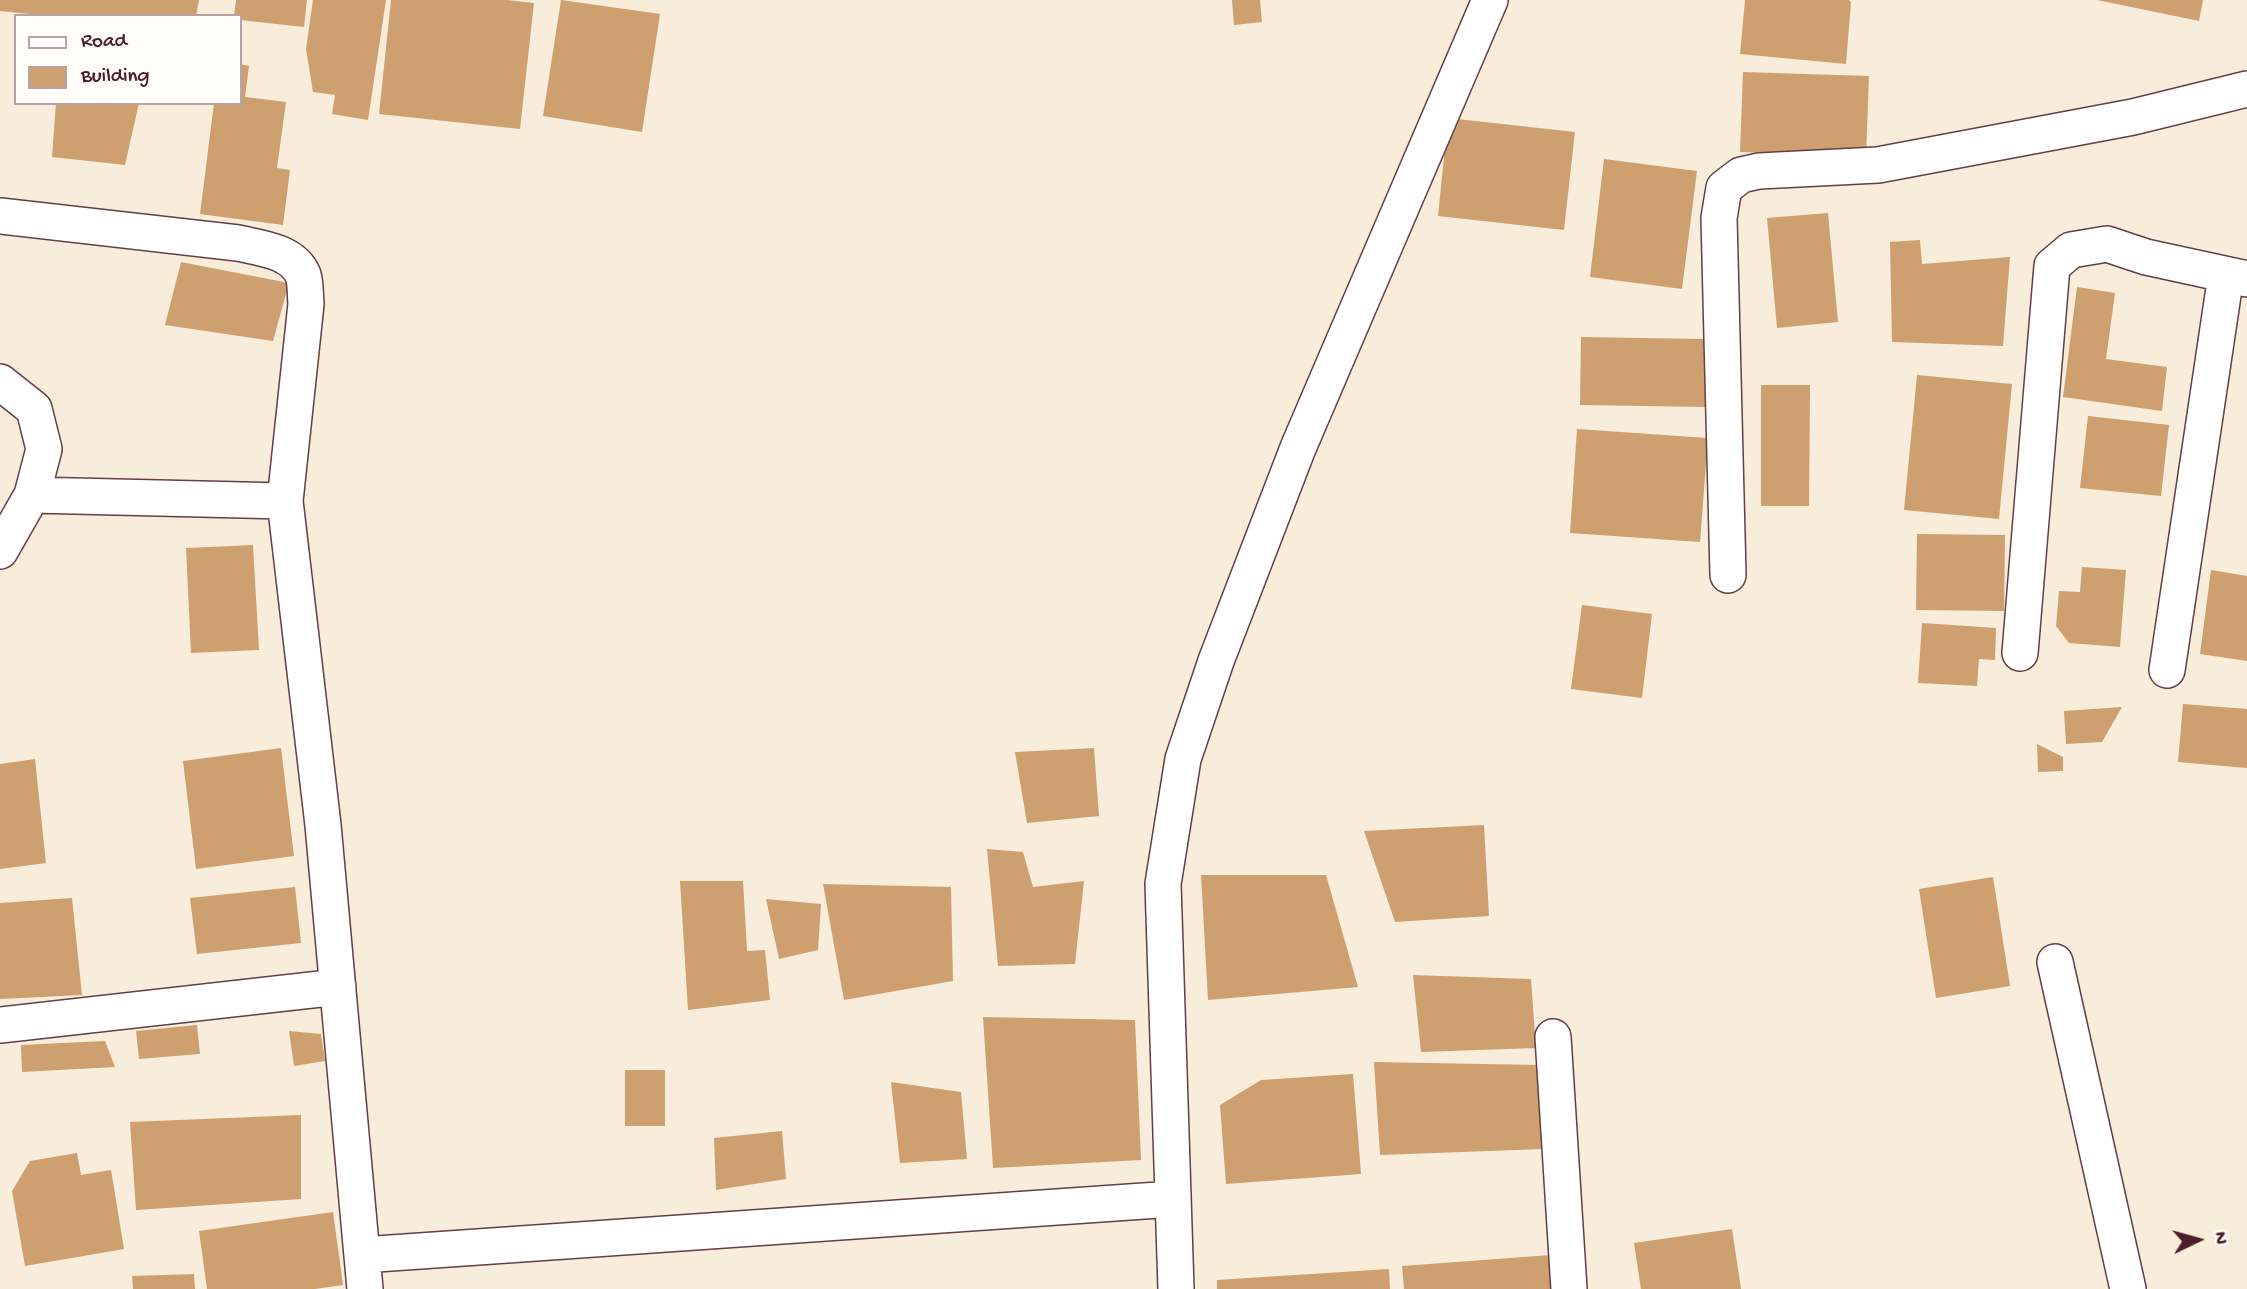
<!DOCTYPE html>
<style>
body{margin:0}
#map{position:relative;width:2247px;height:1289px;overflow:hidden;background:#f8ecdb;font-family:"Gochi Hand",sans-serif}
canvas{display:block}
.legend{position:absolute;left:14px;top:14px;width:228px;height:91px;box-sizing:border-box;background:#fdfcf7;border:2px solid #b5a4a5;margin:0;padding:9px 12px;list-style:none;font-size:21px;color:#4a1f2b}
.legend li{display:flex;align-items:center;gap:14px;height:35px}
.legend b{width:35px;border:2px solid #b5a4a5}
.north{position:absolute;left:2163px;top:1205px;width:70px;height:70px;-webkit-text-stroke:5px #fdfcf7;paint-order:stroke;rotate:85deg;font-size:19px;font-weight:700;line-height:28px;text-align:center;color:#4a1f2b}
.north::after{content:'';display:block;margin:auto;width:24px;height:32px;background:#4a1f2b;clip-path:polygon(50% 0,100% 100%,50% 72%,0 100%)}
</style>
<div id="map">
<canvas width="2247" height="1289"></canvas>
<ul class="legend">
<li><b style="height:9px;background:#fff"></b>Road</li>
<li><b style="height:19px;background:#cea06f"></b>Building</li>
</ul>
<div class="north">N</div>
</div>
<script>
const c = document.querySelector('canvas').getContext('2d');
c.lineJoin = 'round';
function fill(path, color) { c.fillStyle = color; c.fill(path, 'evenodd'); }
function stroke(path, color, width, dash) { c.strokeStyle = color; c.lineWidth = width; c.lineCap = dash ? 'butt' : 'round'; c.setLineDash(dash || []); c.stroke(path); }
const building = new Path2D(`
 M0 0H199L196 16H49L0 11Z
 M236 0H307L304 27 240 20V16H234Z
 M313 0H386L368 120 332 114 335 95 313 92 306 49Z
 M391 0H507L534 3 520 129 379 114Z
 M561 0 660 14 642 132 543 116Z
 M1232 0H1260L1262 22 1234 25Z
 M1745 0H1849L1851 2 1846 64 1740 54Z
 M2097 0H2203L2199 21Z
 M240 64 249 66 245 97 286 102 277 168 290 170 283 225 200 214 214 103H240Z
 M1743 72 1869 76 1866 157 1740 152Z
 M56 103H139L125 165 52 157Z
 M1448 118 1575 132 1564 230 1438 216Z
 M1604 159 1697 171 1682 289 1590 277Z
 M1828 213 1838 322 1777 328 1767 218Z
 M1920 240 1922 264 2010 257 2003 346 1892 342 1890 242Z
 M181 262 289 283 273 341 165 325Z
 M2077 287 2115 293 2106 359 2167 367 2162 411 2063 397Z
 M1581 337 1706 339 1705 407 1580 405Z
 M1917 375 2012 384 1999 519 1904 510Z
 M1761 385H1810L1809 506H1761Z
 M2088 416 2169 425 2161 496 2080 488Z
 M1577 429 1708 438 1700 542 1570 533Z
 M1917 534 2005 535 2004 611 1916 610Z
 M253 545 259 650 191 653 186 548Z
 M2082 567 2126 570 2120 647 2069 643 2056 626 2059 591 2080 592Z
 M2211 570 2247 576V661L2200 654Z
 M1582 605 1652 614 1642 698 1571 689Z
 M1922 623 1996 628 1995 660 1979 659 1977 686 1918 683Z
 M2183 704 2247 709V768L2178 762Z
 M2122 707 2102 742 2066 744 2064 711Z
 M2037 744 2063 757V771L2038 772Z
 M281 748 294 856 196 869 183 761Z
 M1094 748 1099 816 1027 823 1015 752Z
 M35 759 46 863 0 869V764Z
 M1484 825 1489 916 1395 922 1364 831Z
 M987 849 1023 852 1033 887 1084 881 1075 964 998 966Z
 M1201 875H1326L1358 987 1208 1000Z
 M1993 877 2010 986 1936 998 1919 889Z
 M680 881H743L747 951 765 950 770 1000 688 1010Z
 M823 884 951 887 953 981 844 1000Z
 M295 887 301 943 197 954 190 898Z
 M72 898 82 995 0 999V903Z
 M766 899 821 904 818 950 779 959Z
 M1413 975 1531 979 1536 1048 1421 1052Z
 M983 1017 1135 1020 1141 1160 993 1168Z
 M197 1025 200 1054 139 1059 136 1031Z
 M289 1031 321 1034 325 1061 294 1066Z
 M105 1041 115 1067 22 1072 21 1045Z
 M1374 1062 1538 1065 1543 1149 1380 1155Z
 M625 1070H665V1126H625Z
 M1353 1074 1361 1174 1226 1184 1220 1105 1261 1080Z
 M891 1082 961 1092 967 1159 900 1163Z
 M301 1115V1199L136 1210 130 1122Z
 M782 1131 786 1179 716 1190 714 1138Z
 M77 1153 81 1175 111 1170 124 1249 25 1266 12 1191 30 1161Z
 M333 1212 343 1285 315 1289H207L199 1231Z
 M1732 1229 1741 1289H1641L1634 1243Z
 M1551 1255 1554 1289H1404L1402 1266Z
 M1389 1269 1390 1289H1217V1280Z
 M194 1274 195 1289H133L132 1276Z`);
const minor = new Path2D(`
 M0 216 238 243C260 248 293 251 303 275 306 284 305 295 306 304L285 501 323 825 365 1289
 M0 382 34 409 44 449 32 495 0 551
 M32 495 285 501
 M1728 575 1719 218 1724 188 1741 175 1759 171 1878 165 2133 117 2247 89
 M2020 653 2052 266 2071 250 2107 244 2146 257 2247 279
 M2167 670 2226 275
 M2055 962 2128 1289
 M0 1025 338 987
 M1553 1037 1569 1289
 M362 1255 1173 1199
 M1176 1289 1163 884 1183 759 1216 661 1298 448 1490 0`);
fill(building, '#cea06f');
stroke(minor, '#643e45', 38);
stroke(minor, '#fff', 35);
</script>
